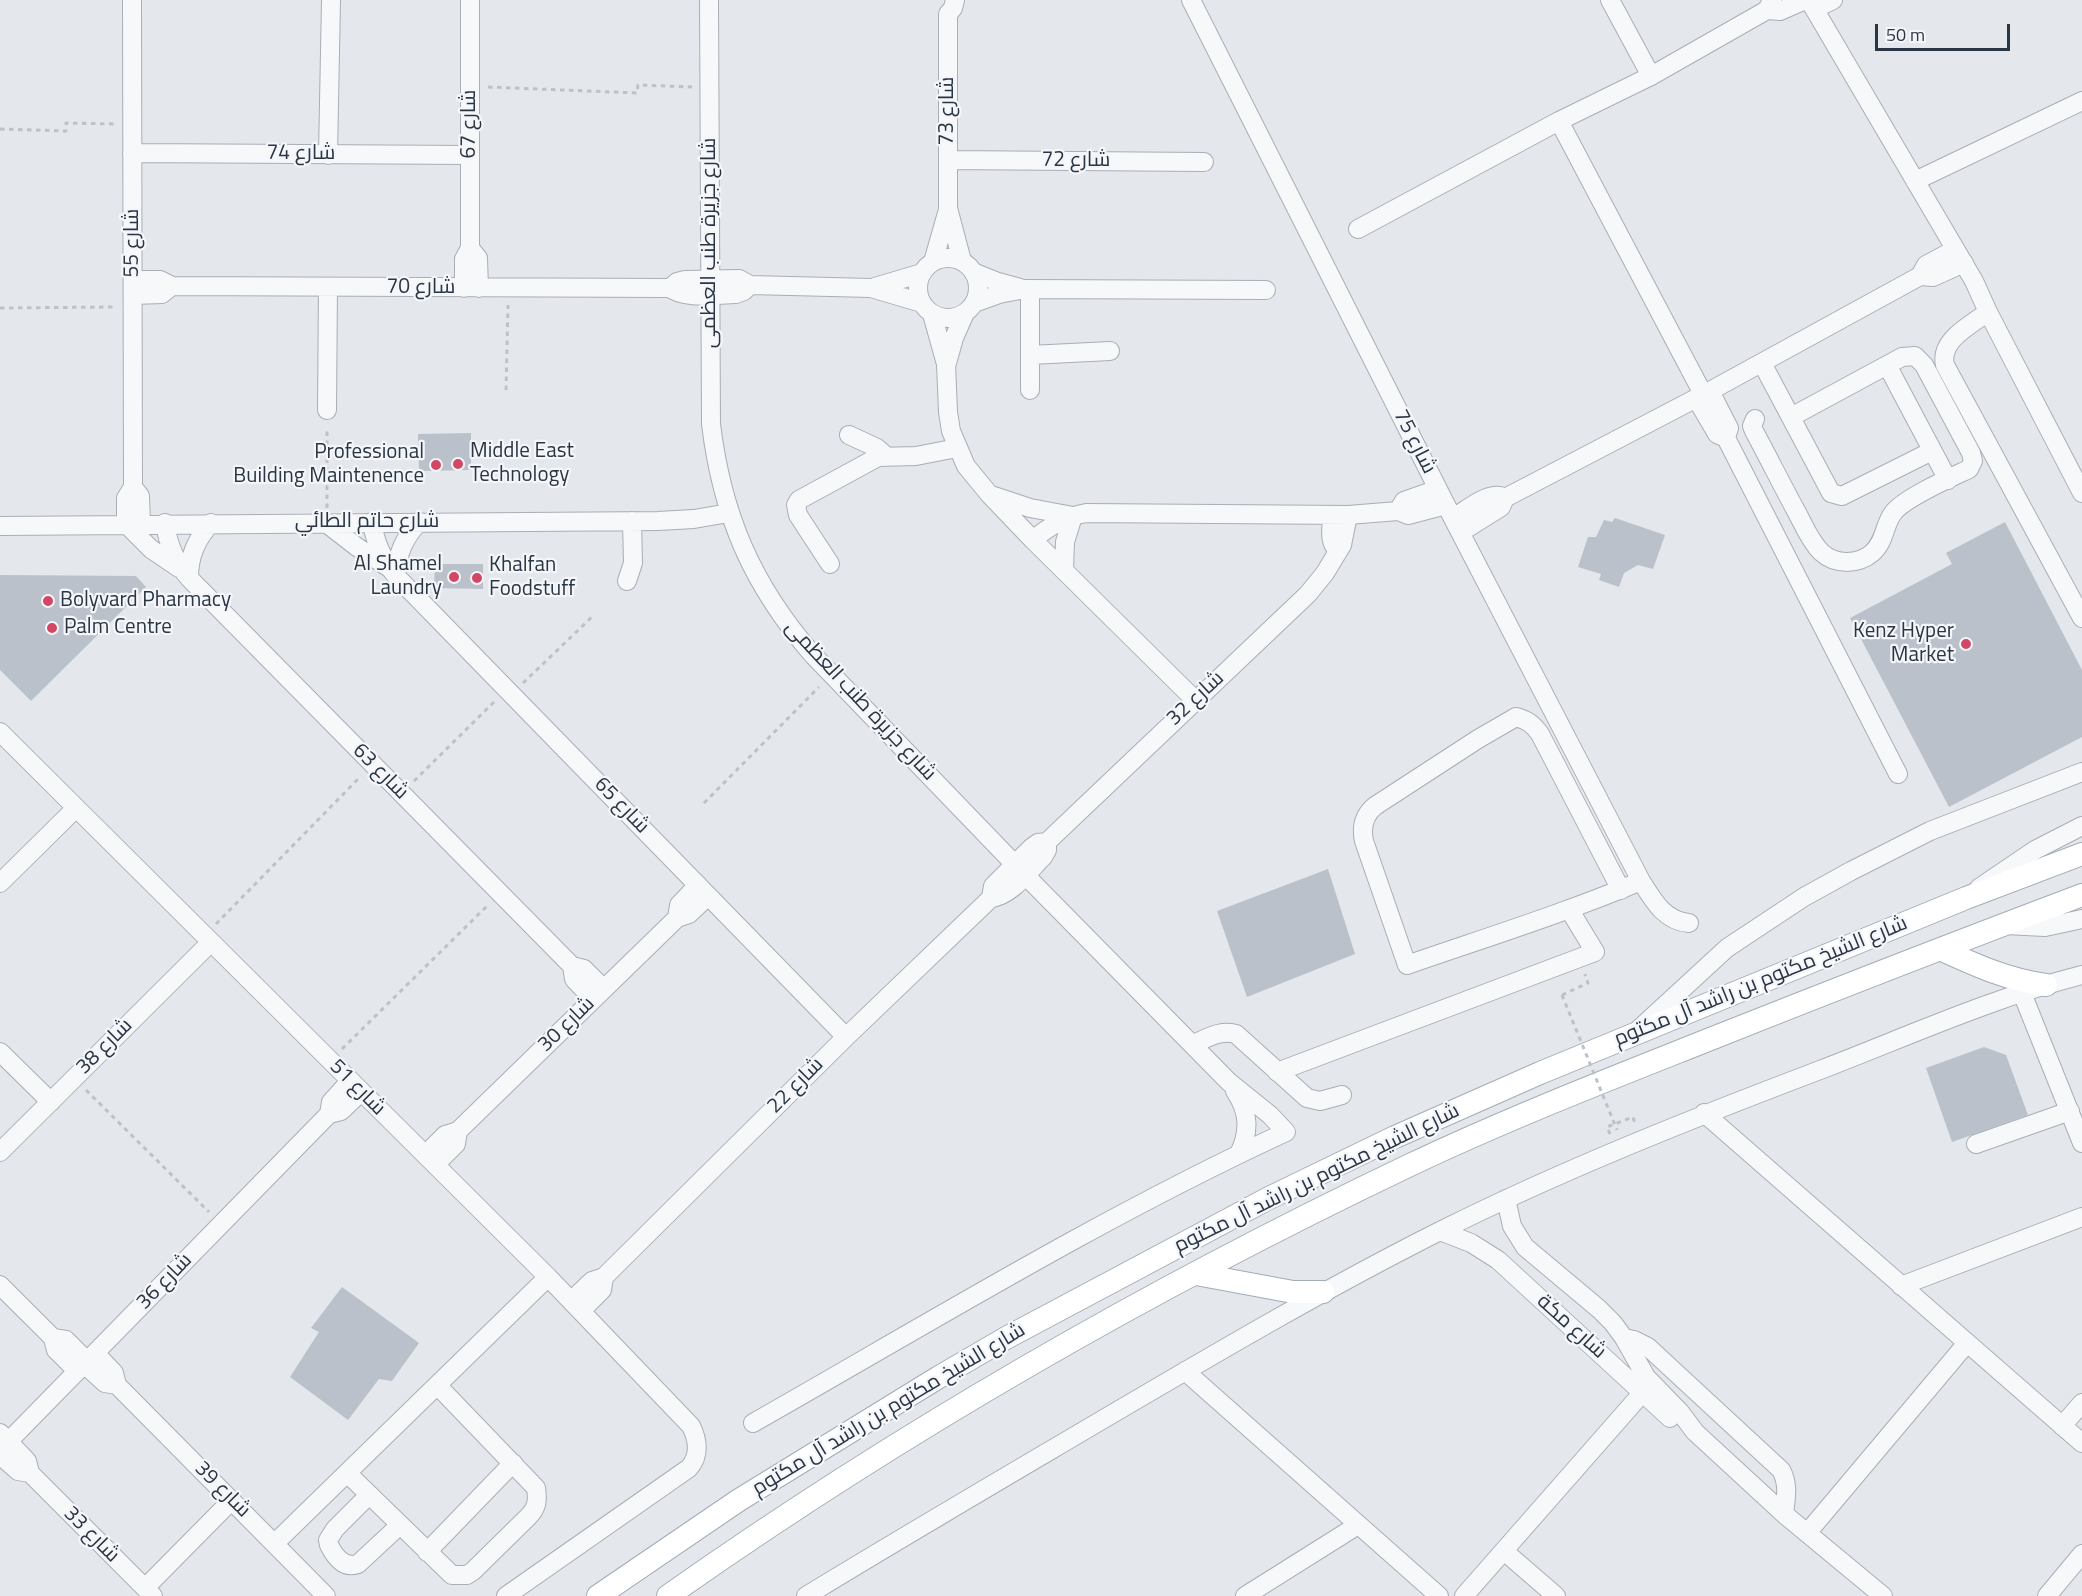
<!DOCTYPE html>
<meta charset="utf-8">
<style>
body{margin:0}
#map{position:relative;width:2082px;height:1596px;overflow:hidden;background:#e4e7ec;font-family:"Titillium Web",sans-serif}
canvas{display:block}
.scale{position:absolute;left:1875px;top:24px;width:135px;height:27px;box-sizing:border-box;border:3px solid #2b3645;border-top:0;padding-left:8px;font-size:18px;line-height:21px;white-space:nowrap;color:#2b3645;-webkit-text-stroke:4px #f4f6f9;paint-order:stroke}
</style>
<div id="map">
<canvas width="2082" height="1596"></canvas>
<div class="scale">50 m</div>
</div>
<script>
const c = document.querySelector('canvas').getContext('2d');
c.lineJoin = 'round';
function fill(path, color) { c.fillStyle = color; c.fill(path, 'evenodd'); }
function stroke(path, color, width, dash) { c.strokeStyle = color; c.lineWidth = width; c.lineCap = dash ? 'butt' : 'round'; c.setLineDash(dash || []); c.stroke(path); }
function write(font, color, halo, rows, align = 'center') {
  c.font = font + ' "Titillium Web",Cairo,sans-serif'; c.lineWidth = 4.5; c.setLineDash([]); c.textBaseline = 'middle'; c.strokeStyle = halo; c.fillStyle = color; for (const [text, x, y, turn = 0] of rows) {
    c.save(); c.translate(x, y); c.rotate((+turn || 0) * Math.PI / 180); c.textAlign = isNaN(turn) ? turn : align; if (halo) c.strokeText(text, 0, 0); c.fillText(text, 0, 0); c.restore();
  }
}
const building = new Path2D(`
 M471 433V470L419 471 418 434Z
 M1615 518 1665 535 1653 569 1638 565 1624 573 1619 587 1599 580 1601 574 1578 567 1588 537H1596L1604 520 1612 522Z
 M2005 522 2082 670V737L1949 807 1850 618 1952 564 1946 553Z
 M435 564H483V589L434 588Z
 M0 575 136 576 146 587 31 701 0 670Z
 M1328 869 1355 954 1247 997 1217 911Z
 M1984 1047 2006 1055 2028 1115 1952 1142 1926 1068Z
 M342 1287 419 1343 392 1381 379 1379 348 1420 290 1377 319 1332 311 1328Z`);
const path = new Path2D(`
 M488 87 637 93 638 85 692 87
 M0 129 66 131V123L116 124
 M0 308 115 307
 M506 390 508 305
 M327 508V427
 M523 683 594 615
 M414 781 495 701
 M704 803 819 687
 M216 924 361 776
 M1562 995 1588 983 1585 974
 M342 1049 487 906
 M86 1090 209 1212
 M1610 1134 1607 1127 1633 1117 1635 1124H1633`);
const minor = new Path2D(`
 M132 0 133 487 126 498V524L151 549 179 568
 M709 0 711 424C722 515 752 585 813 655L1025 875 1229 1082 1270 1115 1286 1132C1102 1217 929 1323 753 1423
 M955 0 953 8 948 14V208L962 261
 M1191 0 1446 505 1641 881C1653 900 1664 921 1689 923
 M1610 0 1651 76
 M1809 0 1974 281 1988 312 2082 493
 M1814 9 1833 0
 M1767 10 1780 11 1805 0
 M1559 121 1703 394
 M132 153 470 155
 M328 155 331 0
 M948 160 1204 162
 M1915 181 2082 101
 M1358 229 1559 121 1651 76 1767 10 1772 0
 M470 248 478 258 479 288
 M918 288a30 30 0 1 1 60 0a30 30 0 1 1-60 0Z
 M933 262 947 213
 M973 272 998 282 1020 288
 M1920 276 1926 265 1954 250
 M133 280H160L172 286 670 288C684 300 718 294 736 294L744 291 750 285
 M875 287 922 273
 M464 288V259L470 248V0
 M670 288 677 282 685 280 739 279 750 285 871 288 922 303
 M1030 289V390
 M133 295 162 294 172 286
 M974 303 999 294 1025 289 1266 290
 M1988 312C1971 325 1939 340 1945 365L2082 618
 M932 314 946 364 948 412 951 431 966 466 989 494 1033 540 1195 700
 M1030 355 1110 351
 M947 363 954 338 965 313
 M1762 363 1831 493 1842 496 1932 451
 M1887 365 1948 480
 M1710 391 1729 428 1726 438
 M1696 398 1717 434 1726 438 1898 774
 M327 410 328 287
 M1755 419 1752 426 1754 431C1768 457 1781 483 1795 509 1803 523 1809 540 1821 552 1835 565 1858 565 1872 553 1885 542 1884 525 1893 513 1904 498 1950 478 1969 469L1973 461 1971 453 1924 365 1915 356 1902 357 1791 417
 M849 435 877 448 886 456
 M133 487 140 496 141 523
 M994 496 1030 508 1073 516
 M1398 511 1404 501 1438 489
 M1332 515C1332 528 1328 540 1337 550
 M1453 518C1467 510 1490 489 1505 498
 M372 522C375 543 382 559 396 576L846 1037
 M165 523C168 545 175 562 189 578L572 966 574 979 593 999
 M326 523 357 547 388 567
 M0 526 658 521 694 519 729 513
 M1461 532 1501 507 1505 498 1710 391 1920 276 1933 277 1964 263
 M1033 540C1049 526 1065 517 1086 513L1348 515 1398 511 1408 515 1446 505
 M830 564 798 515 796 505 799 500 878 457 916 456 957 448
 M1064 570 1065 542 1073 516
 M396 576C397 554 404 538 419 522
 M189 578C189 556 196 540 211 523
 M627 581 633 563 632 521
 M0 732 548 1277 691 1426C698 1440 700 1456 689 1468L506 1596
 M0 883 76 808
 M1979 888 2035 850 2082 826
 M1621 890 1540 734C1533 724 1527 720 1516 717L1478 739 1375 806C1364 815 1361 827 1364 841L1407 965C1485 938 1565 913 1641 881
 M991 898 993 886 1031 848 1038 843 1047 842 1308 594 1325 573 1342 545 1348 515
 M677 918 679 905 698 885
 M2005 925 2045 927 2082 919
 M572 966 584 969 604 989
 M2022 993 2082 1143
 M1639 1029 1727 948 1804 897 1851 871 1930 831 2082 772
 M1193 1044C1206 1039 1221 1029 1236 1034L1307 1098 1320 1101 1342 1095
 M0 1052 51 1102
 M1277 1072 1595 952 1569 909
 M1235 1091C1249 1112 1250 1131 1239 1154
 M1704 1113 2082 1443
 M329 1114 331 1102 350 1081
 M1976 1144 2070 1111
 M0 1152 211 942
 M425 1155 445 1135 458 1131 677 918 689 914 708 896
 M435 1165 456 1144 458 1131
 M1506 1199 1512 1226 1525 1247 1599 1309 1613 1323 1624 1338 1646 1377 1680 1412 1695 1432 1784 1514 1883 1596
 M1440 1231 1471 1243 1498 1260 1670 1418
 M0 1285 53 1338 56 1350 77 1371
 M1901 1286 2082 1217
 M571 1301 592 1281 604 1277 846 1037 991 898C1011 896 1029 871 1043 857L1047 850V842
 M581 1311 602 1290 604 1277
 M53 1338 66 1340 87 1361
 M1624 1338 1634 1340 1648 1347 1781 1470C1789 1484 1786 1498 1784 1514
 M95 1353 114 1373 117 1385 326 1596
 M84 1364 105 1383 117 1385
 M1185 1371 1439 1596
 M2062 1426 2082 1403
 M0 1433 27 1461 30 1473 153 1596
 M0 1450 329 1114 341 1111 361 1092
 M0 1455 18 1471 30 1473
 M347 1473 452 1575H467L473 1571 528 1517C537 1508 538 1501 536 1488L437 1385
 M369 1495 335 1529 328 1540 329 1545C335 1557 344 1569 358 1564L400 1525
 M1808 1532 1967 1343
 M275 1543 548 1277
 M1504 1551 1556 1596
 M427 1552 513 1463
 M145 1588 232 1500
 M806 1596C906 1535 1007 1476 1107 1417 1216 1353 1325 1289 1438 1232 1562 1170 1691 1119 1820 1070 1906 1037 1992 998 2082 975
 M1245 1596 1358 1525
 M1464 1596 1651 1383
 M2047 1596 2082 1554`);
const major = new Path2D(`
 M1940 949C1975 965 2008 980 2046 985
 M1196 1274 1293 1292H1323
 M598 1596 739 1500 939 1377 1006 1338 1269 1198 1395 1137 1540 1073 1966 898 2082 854
 M668 1596C902 1431 1152 1288 1410 1165 1511 1117 1615 1077 1718 1036 1839 988 1960 941 2082 895`);
const pathBridge = new Path2D(`
 M1562 995 1617 1130`);
const markers = [
 [458,464,6,"#d24864"],
 [436,465,6,"#d24864"],
 [454,577,6,"#d24864"],
 [477,578,6,"#d24864"],
 [48,601,6,"#d24864"],
 [52,628,6,"#d24864"],
 [1966,644,6,"#d24864"]
];
const streetNames = [
 ["شارع 73",948,111,-90],
 ["شارع 67",470,124,-90],
 ["شارع 74",301,154],
 ["شارع 72",1076,161],
 ["شارع 55",133,243,-90],
 ["شارع جزيرة طنب العظمى",710,243,-90],
 ["شارع 70",421,288],
 ["شارع 75",1414,442,63],
 ["شارع حاتم الطائي",367,522],
 ["شارع 32",1196,699,-43],
 ["شارع جزيرة طنب العظمى",860,701,47],
 ["شارع 63",380,772,45],
 ["شارع 65",621,806,46],
 ["شارع الشيخ مكتوم بن راشد آل مكتوم",1761,982,-22],
 ["شارع 30",567,1025,-44],
 ["شارع 38",105,1047,-45],
 ["شارع 22",796,1086,-45],
 ["شارع 51",357,1088,45],
 ["شارع الشيخ مكتوم بن راشد آل مكتوم",1317,1179,-26],
 ["شارع 36",165,1282,-46],
 ["شارع مكة",1571,1327,42],
 ["شارع الشيخ مكتوم بن راشد آل مكتوم",889,1410,-31],
 ["شارع 39",222,1490,45],
 ["شارع 33",91,1535,45]
];
const poiNames = [
 ["Middle East",470,452],
 ["Technology",470,476],
 ["Professional",424,453,"right"],
 ["Building Maintenence",424,477,"right"],
 ["Al Shamel",442,565,"right"],
 ["Laundry",442,589,"right"],
 ["Khalfan",489,566],
 ["Foodstuff",489,590],
 ["Bolyvard Pharmacy",60,601],
 ["Palm Centre",64,628],
 ["Kenz Hyper",1954,632,"right"],
 ["Market",1954,656,"right"]
];
fill(building, '#bbc1ca');
stroke(minor, '#a9aeb7', 20);
stroke(major, '#a3acb8', 24);
stroke(path, '#bec2c7', 3, [4.5, 4.5]);
stroke(minor, '#f7f8fa', 18);
stroke(major, '#fff', 22);
stroke(pathBridge, '#bec2c7', 3, [4.5, 4.5]);
for (const [x, y, r, color] of markers) { const dot = new Path2D(); dot.arc(x, y, r, 0, 2 * Math.PI); c.fillStyle = color; c.fill(dot); stroke(dot, '#f4f6f9', 2); }
write('21px', '#2b3645', '#f4f6f9', streetNames);
write('21px', '#2b3645', '#f4f6f9', poiNames, 'left');
</script>
